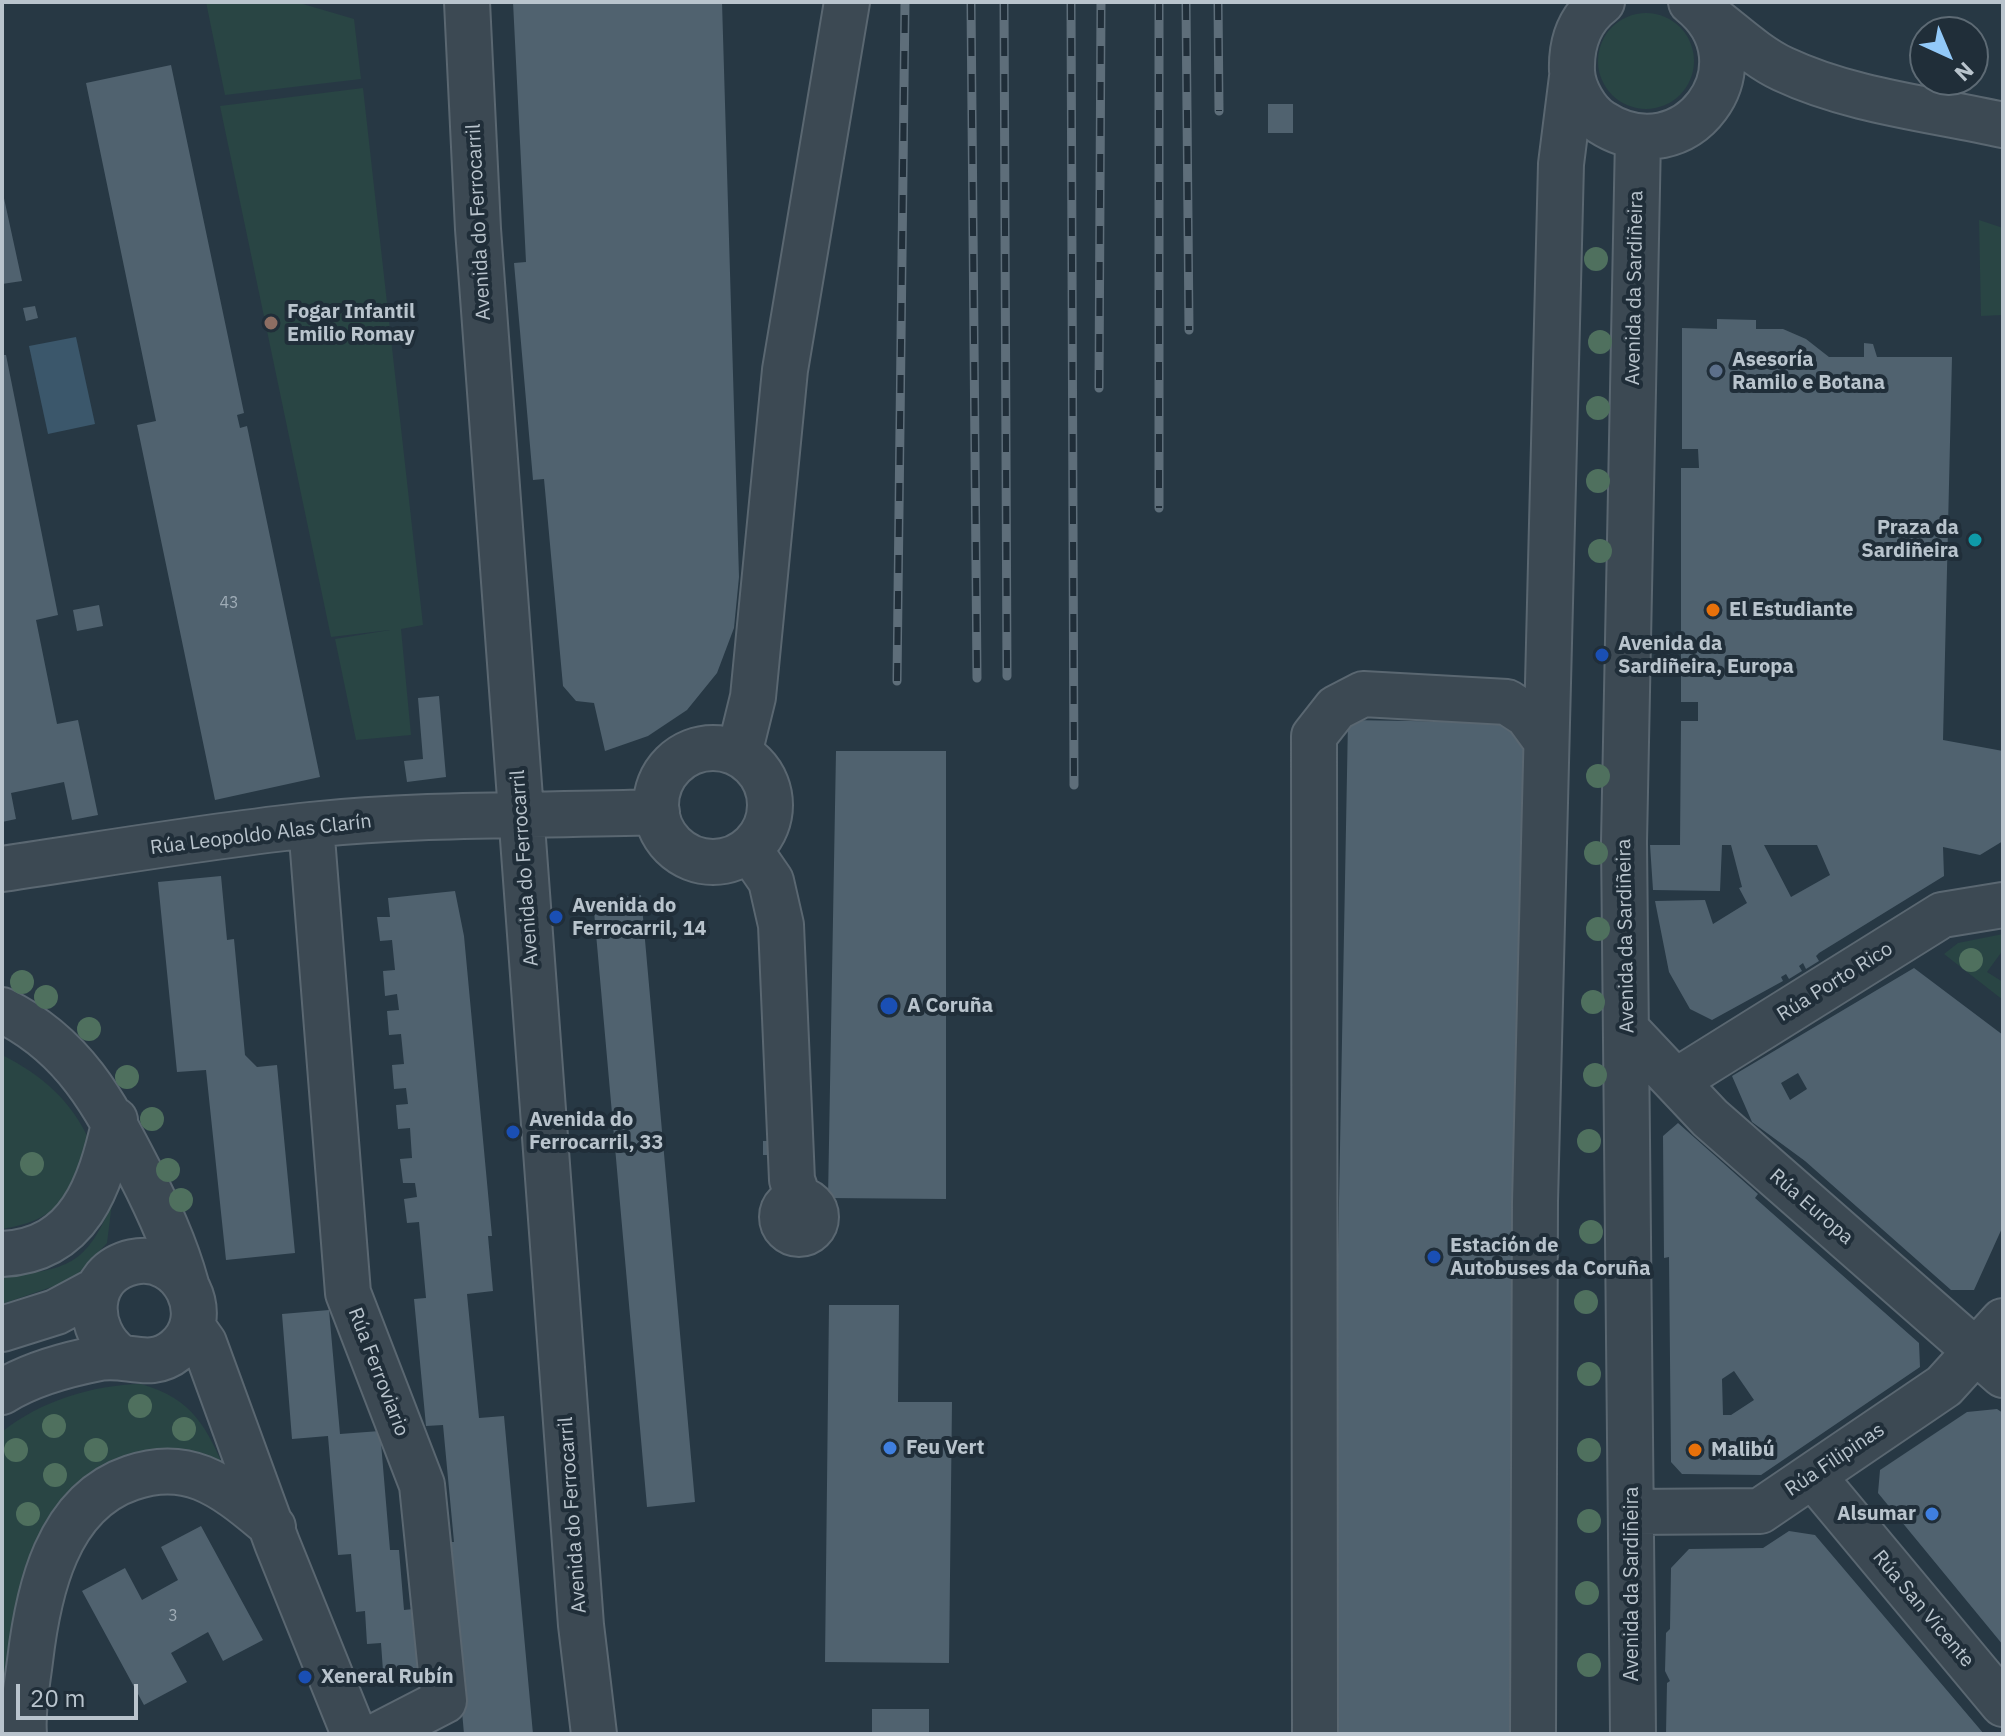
<!DOCTYPE html>
<meta charset="utf-8">
<style>
body{margin:0}
#map{position:relative;width:2005px;height:1736px;overflow:hidden;background:#273844;font-family:"IBM Plex Sans",sans-serif}
canvas{display:block}
.frame{position:absolute;inset:0;border:4px solid #b9c4cd;pointer-events:none}
.north{position:absolute;left:1909px;top:16px;width:80px;height:80px;box-sizing:border-box;background:#202e39;border:2px solid #5d6a74;border-radius:50%;rotate:136deg;font-size:22px;font-weight:700;line-height:32px;text-align:center;color:#b9c4cd}
.north::after{content:'';display:block;margin:auto;width:28px;height:36px;background:#92c9f9;clip-path:polygon(50% 0,100% 100%,50% 72%,0 100%)}
.scale{position:absolute;left:16px;top:1684px;width:122px;height:36px;box-sizing:border-box;border:4px solid #b9c4cd;border-top:0;padding-left:10px;font-size:24px;line-height:28px;white-space:nowrap;color:#b9c4cd;-webkit-text-stroke:6px #202e39;paint-order:stroke}
</style>
<div id="map">
<canvas width="2005" height="1736"></canvas>
<div class="frame"></div>
<div class="north">N</div>
<div class="scale">20 m</div>
</div>
<script>
const c = document.querySelector('canvas').getContext('2d');
c.lineJoin = 'round';
function fill(path, color) { c.fillStyle = color; c.fill(path, 'evenodd'); }
function stroke(path, color, width, dash) { c.strokeStyle = color; c.lineWidth = width; c.lineCap = dash ? 'butt' : 'round'; c.setLineDash(dash || []); c.stroke(path); }
function write(font, color, halo, rows, align = 'center') {
  c.font = font + ' "IBM Plex Sans",sans-serif'; c.lineWidth = 8; c.setLineDash([]); c.textBaseline = 'middle'; c.strokeStyle = halo; c.fillStyle = color; for (const [text, x, y, turn = 0] of rows) {
    c.save(); c.translate(x, y); c.rotate((+turn || 0) * Math.PI / 180); c.textAlign = isNaN(turn) ? turn : align; if (halo) c.strokeText(text, 0, 0); c.fillText(text, 0, 0); c.restore();
  }
}
const green = new Path2D(`
 M206 2H296L354 19 361 79 225 95Z
 M1598 61a48 48 0 1 1 96 0a48 48 0 1 1-96 0Z
 M363 88 423 625 401 629 411 735 356 740 335 639 390 630 331 637 220 106Z
 M1979 220 2003 228V315L1981 316Z
 M2003 934V950L1987 972 2003 982V1000L1944 954 1958 943Z
 M2 1055C42 1075 72 1101 90 1142 69 1194 63 1219 2 1229Z
 M112 1203 107 1243 72 1280 2 1304V1277C68 1269 86 1266 112 1203Z
 M141 1384C193 1399 207 1427 227 1475 202 1475 102 1473 86 1481 20 1511 14 1659 7 1723L2 1708V1432C40 1401 93 1385 141 1384Z`);
const water = new Path2D(`
 M76 337 95 424 48 434 29 346Z`);
const building = new Path2D(`
 M513 2H722L739 577 734 628 717 673 687 710 648 736 605 751 594 703 576 701 563 686 544 479 533 480 514 263 526 262Z
 M171 65 244 413 237 415 240 428 247 426 320 777 215 800 137 425 156 421 86 83Z
 M1268 104H1293V133H1268Z
 M2 189 22 281 2 284Z
 M35 306 38 318 26 321 23 308Z
 M1717 319 1756 320V329H1783L1806 339 1829 357H1864V343L1873 344 1877 357H1952L1943 740 2003 751V841L1980 855 1943 847 1944 876 1819 953 1816 956 1819 961 1806 969 1803 963 1799 966 1802 971 1789 979 1786 974 1781 977 1783 981 1712 1020 1690 1009 1669 972 1655 901 1705 900 1713 924 1747 903 1739 888 1742 887 1731 845H1722L1720 891 1653 890 1650 845H1680L1681 721H1698V702H1681V468H1699L1698 449H1682V328L1717 329ZM1764 845H1817L1830 875 1791 897Z
 M2 355H6L58 615 36 620 57 724 78 720 98 815 72 820 64 782 11 793 16 819 2 822Z
 M99 605 103 626 77 631 73 610Z
 M439 696 446 777 407 782 404 761 423 759 418 698Z
 M1348 720 1535 723 1516 1734H1329Z
 M836 751H946V1199L828 1198Z
 M221 876 227 940 234 939 245 1055 257 1067 277 1065 295 1253 226 1260 206 1070 177 1072 158 882Z
 M455 891 464 936 492 1236H488L493 1291 467 1294 479 1418 504 1416 533 1734H464L447 1542H454L443 1425 426 1426 414 1299 426 1298 419 1222 407 1223 404 1199 417 1197 415 1183H403L400 1159 412 1158 410 1128 398 1129 396 1105 408 1104 406 1088 394 1089 392 1065 404 1064 401 1034 389 1035 387 1011 399 1010 397 994 385 996 383 971 395 970 392 940 380 941 377 917H390L388 898Z
 M641 895 695 1502 647 1507 593 900Z
 M1914 968 2003 1035V1226L1974 1290H1951L1805 1161 1752 1122 1732 1076ZM1798 1073 1807 1089 1790 1100 1781 1083Z
 M1678 1123 1758 1194 1755 1198 1919 1343 1920 1367 1761 1475 1682 1474 1671 1462 1669 1257 1664 1258 1663 1136ZM1734 1371 1754 1400 1731 1415H1723L1722 1379Z
 M763 1141H781V1155H763Z
 M829 1305H899L898 1402H952L949 1663 825 1662Z
 M329 1310 340 1434 380 1431 390 1550H399L404 1610 414 1609 419 1683 384 1685 381 1643 367 1644 365 1611 356 1612 351 1554 338 1555 328 1436 292 1439 282 1314Z
 M1997 1409 2003 1413V1645L1878 1493 1880 1470 1967 1412Z
 M201 1526 263 1640 223 1661 208 1632 171 1653 187 1682 144 1705 82 1591 125 1568 142 1600 178 1580 161 1547Z
 M1789 1531 1815 1535 1984 1734H1666L1667 1683 1670 1681 1665 1671 1666 1633 1670 1629 1671 1568 1689 1549 1763 1548Z
 M872 1709H929V1734H872Z`);
const minor = new Path2D(`
 M467 2 478 229 581 1625 594 1734
 M1602 2C1579 19 1571 43 1572 71 1573 90 1586 112 1601 122 1686 177 1769 64 1691 2
 M1704 12C1729 30 1755 56 1783 69 1851 101 1931 109 2003 125
 M656 805a57 57 0 1 1 114 0a57 57 0 1 1-114 0Z
 M739 754 753 697 785 370 847 2
 M311 825 348 1293 422 1485 444 1701 380 1734
 M749 849 771 881 781 925 792 1180 799 1200
 M2 869C104 854 207 836 310 825 425 813 542 816 657 812
 M2 1010C74 1045 104 1103 139 1171 158 1208 175 1244 186 1284
 M1627 1030 1710 1118 2003 1375
 M1676 1081 1942 915 2003 905
 M782 1217a17 17 0 1 1 34 0a17 17 0 1 1-34 0Z
 M2 1254C80 1250 100 1186 115 1120
 M192 1326 204 1343 277 1543 354 1734
 M2 1329 56 1312 97 1290
 M2 1392C29 1375 69 1364 100 1358 128 1353 150 1371 176 1350 216 1318 183 1251 133 1262 84 1273 85 1331 119 1356
 M1813 1476 2003 1704
 M1631 1512 1760 1511 1944 1386 2003 1321
 M24 1734C22 1710 27 1685 30 1661 38 1592 57 1503 131 1478 154 1470 179 1469 202 1478 229 1489 251 1509 273 1527
 M1315 1734 1314 736 1336 708 1363 694 1507 702 1527 715 1546 741
 M1533 1734 1535 1202 1561 164 1572 77
 M1633 1734 1624 842 1638 138`);
const rail = new Path2D(`
 M971 2 977 678
 M1004 2 1007 676
 M1071 2 1074 785
 M1159 2V508
 M1186 2 1189 330
 M1218 2 1219 111
 M1099 388 1101 2
 M897 681 905 2`);
const trees = [
 [1596,259],
 [1600,342],
 [1598,408],
 [1598,481],
 [1600,551],
 [1598,776],
 [1596,853],
 [1598,929],
 [1971,960],
 [22,982],
 [46,997],
 [1593,1002],
 [89,1029],
 [1595,1075],
 [127,1077],
 [152,1119],
 [1589,1141],
 [32,1164],
 [168,1170],
 [181,1200],
 [1591,1232],
 [1586,1302],
 [1589,1374],
 [140,1406],
 [54,1426],
 [184,1429],
 [16,1450],
 [96,1450],
 [1589,1450],
 [55,1475],
 [28,1514],
 [1589,1521],
 [1587,1593],
 [1589,1665]
];
const markers = [
 [271,323,8,"#8d6e63"],
 [1716,371,8,"#5c6f8a"],
 [1975,540,8,"#0f9aa8"],
 [1713,610,8,"#e8710a"],
 [1602,655,8,"#1a4fb4"],
 [556,917,8,"#1a4fb4"],
 [889,1006,10,"#1a4fb4"],
 [513,1132,8,"#1a4fb4"],
 [1434,1257,8,"#1a4fb4"],
 [890,1448,8,"#3f7fe0"],
 [1695,1450,8,"#e8710a"],
 [1932,1514,8,"#3f7fe0"],
 [305,1677,8,"#1a4fb4"]
];
const numberNames = [
 ["43",229,603],
 ["3",173,1616]
];
const streetNames = [
 ["Avenida do Ferrocarril",479,222,-93],
 ["Avenida da Sardiñeira",1635,288,-89],
 ["Rúa Leopoldo Alas Clarín",261,835,-7],
 ["Avenida do Ferrocarril",525,868,-94],
 ["Avenida da Sardiñeira",1626,936,-91],
 ["Rúa Porto Rico",1835,982,-32],
 ["Rúa Europa",1811,1207,41],
 ["Rúa Ferroviario",378,1372,69],
 ["Rúa Filipinas",1835,1460,-34],
 ["Avenida do Ferrocarril",573,1515,-94],
 ["Avenida da Sardiñeira",1632,1584,-90],
 ["Rúa San Vicente",1923,1609,50]
];
const poiNames = [
 ["Fogar Infantil",287,312],
 ["Emilio Romay",287,335],
 ["Asesoría",1732,360],
 ["Ramilo e Botana",1732,383],
 ["Praza da",1959,528,"right"],
 ["Sardiñeira",1959,551,"right"],
 ["El Estudiante",1729,610],
 ["Avenida da",1618,644],
 ["Sardiñeira, Europa",1618,667],
 ["Avenida do",572,906],
 ["Ferrocarril, 14",572,929],
 ["A Coruña",907,1006],
 ["Avenida do",529,1120],
 ["Ferrocarril, 33",529,1143],
 ["Estación de",1450,1246],
 ["Autobuses da Coruña",1450,1269],
 ["Feu Vert",906,1448],
 ["Malibú",1711,1450],
 ["Alsumar",1916,1514,"right"],
 ["Xeneral Rubín",321,1677]
];
fill(green, '#294544');
fill(water, '#3b576b');
fill(building, '#50626f');
stroke(minor, '#5a6771', 48);
stroke(minor, '#3c4953', 44);
stroke(rail, '#5e6e7a', 9);
stroke(rail, '#202e39', 6, [18]);
c.fillStyle = '#4f705e';
for (const [x, y] of trees) { c.beginPath(); c.arc(x, y, 12, 0, 2 * Math.PI); c.fill(); }
for (const [x, y, r, color] of markers) { const dot = new Path2D(); dot.arc(x, y, r, 0, 2 * Math.PI); c.fillStyle = color; c.fill(dot); stroke(dot, '#202e39', 3); }
write('16px', '#9facb6', null, numberNames);
write('20px', '#b9c4cd', '#202e39', streetNames);
write('bold 20px', '#b9c4cd', '#202e39', poiNames, 'left');
</script>
